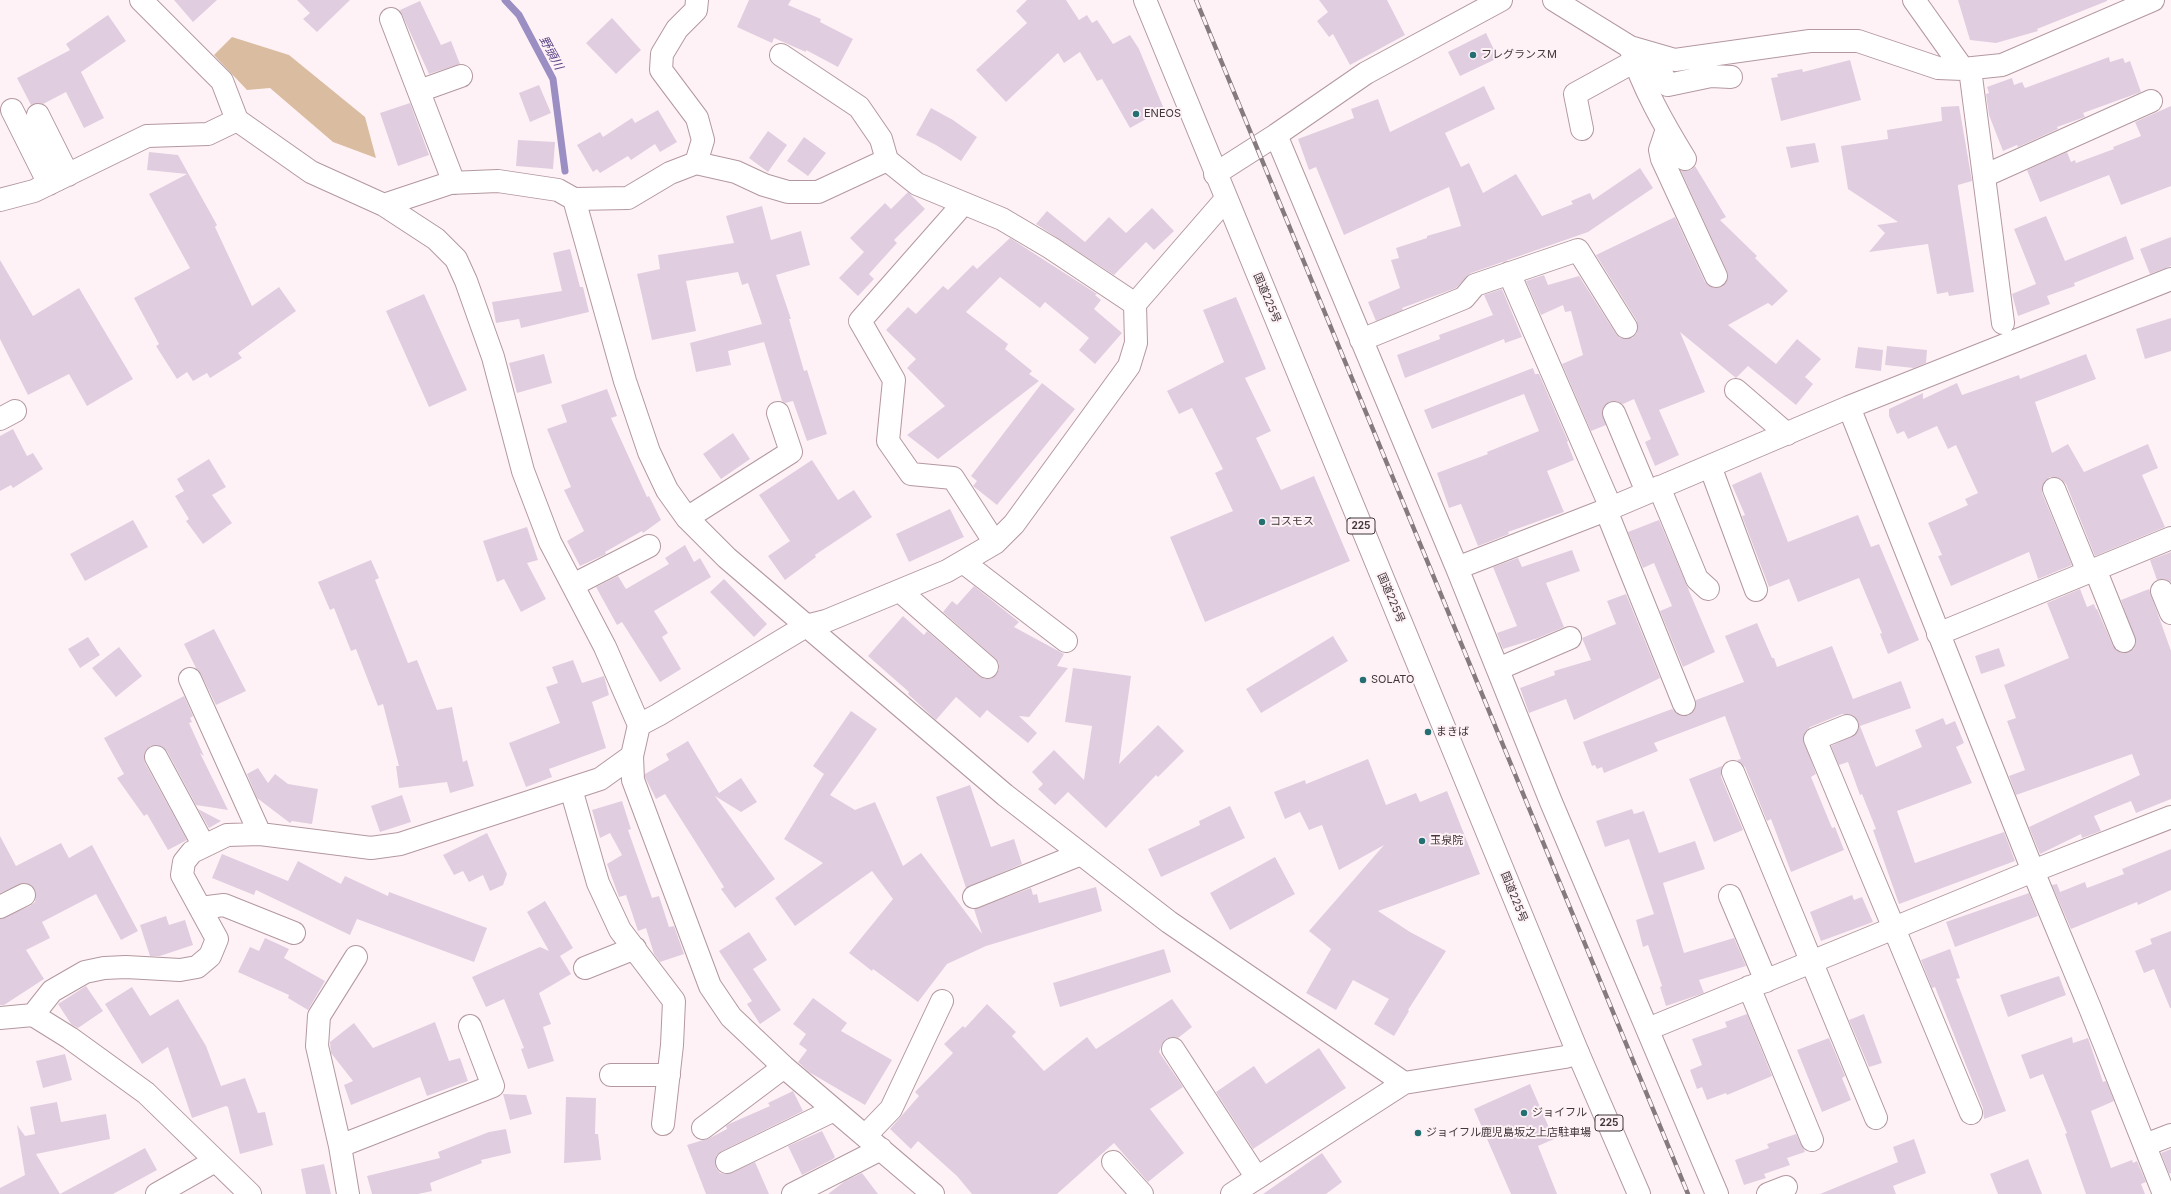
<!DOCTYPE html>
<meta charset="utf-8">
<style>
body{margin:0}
canvas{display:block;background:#fef2f6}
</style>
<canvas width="2171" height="1194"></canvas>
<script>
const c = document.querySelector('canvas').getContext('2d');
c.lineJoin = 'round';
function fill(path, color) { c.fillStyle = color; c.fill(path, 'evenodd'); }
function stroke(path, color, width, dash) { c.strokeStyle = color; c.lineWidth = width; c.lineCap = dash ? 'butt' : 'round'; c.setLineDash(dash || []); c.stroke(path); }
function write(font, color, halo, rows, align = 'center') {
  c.font = font + ' Inter,"Noto Sans JP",sans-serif'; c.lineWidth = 4; c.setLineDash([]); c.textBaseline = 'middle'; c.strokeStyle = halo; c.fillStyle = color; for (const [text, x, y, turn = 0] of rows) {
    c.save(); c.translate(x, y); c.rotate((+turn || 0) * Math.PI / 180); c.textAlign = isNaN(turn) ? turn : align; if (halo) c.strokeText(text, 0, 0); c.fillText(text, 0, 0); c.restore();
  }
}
const green = new Path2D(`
 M232 37 289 55 365 117 376 158 333 142 270 88 247 90 214 55Z`);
const stream = new Path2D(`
 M505 0 519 15 553 79 565 171`);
const building = new Path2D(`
 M174 0H217L193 22Z
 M297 0H350L317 32 303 19 310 13Z
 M749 0H791L788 5 821 19 820 22 853 39 838 67 806 50V52L774 38 772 43 737 27Z
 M1027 0H1066L1079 20 1087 15 1092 23 1097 20 1113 44 1130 35 1139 49 1164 109 1130 128 1102 79 1097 81 1080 52 1064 63 1058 53 1006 102 976 70 1027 23 1016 11Z
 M1319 0H1387L1405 35 1350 65 1333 34 1329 37 1317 21 1328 12Z
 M1958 0H2107V1L2037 29 2038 31 1996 43 1970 40Z
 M420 1 441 45 451 41 460 64 429 74 400 10Z
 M108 15 126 41 81 72 104 118 84 128 66 92 43 104 38 103 31 105 17 78 70 50 66 44Z
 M612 18 641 50 616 74 586 43Z
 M1486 33 1498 58 1460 76 1448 52Z
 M2109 57 2110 62 2123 58 2125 63 2130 61 2141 92 2083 113 2085 117 2057 127 2058 129 2018 147 2017 145 2003 151 1989 115 1986 94 1989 93 1987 87 2012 78 2014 85 2022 82 2025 88Z
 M1850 60 1861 100 1781 121 1771 78 1778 77 1777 74 1802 69 1803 72Z
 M539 85 551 113 530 122 519 93Z
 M1484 86 1495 109 1445 133 1461 167 1469 163 1483 193 1516 174 1542 216 1573 204 1571 201 1590 193 1593 200 1640 168 1653 188 1588 232 1471 273 1456 288 1402 308 1403 310 1376 321 1368 302 1400 288 1391 260 1399 258 1396 248 1427 238V236L1461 226 1449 187 1344 235 1316 167 1309 170 1298 139 1354 118 1351 109 1378 99 1390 132Z
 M410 103 429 155 398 166 380 113Z
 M1959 106 1972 181 1958 185V187L1974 292 1949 296 1948 292 1937 294 1928 244 1869 252 1885 233 1877 225 1898 222 1848 189 1841 146 1888 139 1887 130 1942 121 1941 107Z
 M2171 106V186L2121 205 2109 175 2040 202 2027 170 2067 152 2071 162 2075 160 2076 163 2114 149 2113 147 2141 136 2135 122Z
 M931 108 953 120 977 137 961 161 936 145 916 135Z
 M658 110 677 142 660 152 655 144 631 160 628 156 600 173 597 169 593 172 577 145 600 132 603 137 632 118 635 123Z
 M768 131 787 145 768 172 749 158Z
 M804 137 826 153 808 176 787 161Z
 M518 140 555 142 553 169 516 166Z
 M1815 143 1819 162 1791 168 1786 147Z
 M149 152 178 155 217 225 215 227 252 306 279 287 296 311 238 353 242 358 210 378 207 373 193 381 187 372 177 379 156 346 159 344 134 298 190 268 149 194 187 174 147 170Z
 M1695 166 1726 217 1720 220 1757 256 1755 258 1788 291 1772 306 1768 303 1728 325 1776 364 1797 339 1821 359 1805 377 1813 384 1796 405 1748 366 1736 378 1680 332 1705 392 1659 410 1679 455 1655 466 1645 442 1651 439 1634 399 1623 404 1616 401 1609 402 1602 411 1606 425 1591 431 1562 364 1583 355 1571 311 1565 312 1563 305 1541 315 1526 281 1544 275 1548 285 1579 276 1616 334 1620 338H1632L1637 333V321L1596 255 1675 217 1705 282 1714 288 1722 287 1728 278 1727 271 1681 171 1691 170Z
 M908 192 925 209 894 240 897 243 869 274 874 279 858 296 839 278 864 252 850 238 885 203 891 209Z
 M762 206 771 240 801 231 810 265 776 275 791 319H789L804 371 807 370 827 434 807 441 793 401 785 403 782 401 764 342 728 351 731 365 696 372 690 343 762 324 748 283 742 285 738 272 686 281 696 331 652 340 637 274 660 269 658 255 734 243 726 216Z
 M1152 208 1174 231 1154 250 1146 242 1114 275 1036 224 1047 211 1085 242 1109 217 1126 233Z
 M2046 216 2065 261 2126 236 2134 259 2074 283 2075 286 2047 296 2050 304 2018 316 2012 294 2036 284 2014 229Z
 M2171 237V266L2150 274 2140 249Z
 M1010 238 1097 294 1095 295 1101 300 1094 309 1122 333 1095 364 1079 350 1089 338 1045 302 1040 308 1000 277 966 312 1008 344 1005 349 1032 371 1029 374 1039 381 938 459 907 435 945 406 907 368 916 359 886 330 908 307 916 314 943 286 948 290 973 265 977 269Z
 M570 249 580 287H583L589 312 521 328 519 319 496 323 492 302 562 291 553 253Z
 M0 260 33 316 79 288 133 379 87 406 69 374 28 395 0 339Z
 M1502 289 1522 337 1505 343 1504 339 1405 378 1397 355 1440 339 1439 335 1493 315 1484 295Z
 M424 294 467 390 429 407 386 311Z
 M1236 297 1266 369 1245 378 1271 431 1256 438 1281 490 1314 476 1350 561 1205 622 1170 537 1233 511 1215 473 1223 469 1192 408 1179 414 1167 391 1224 362 1203 310Z
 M2171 318V351L2145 359 2136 329Z
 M1887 346 1927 350 1926 363 1914 368 1885 365Z
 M1858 347 1883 350 1881 371 1855 368Z
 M544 354 552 383 517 393 509 363Z
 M2086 354 2096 379 2035 402 2052 453 2068 444 2084 472 2148 444 2158 468 2142 475 2165 527 2095 556 2066 484 2061 479 2050 477 2044 482 2042 493 2072 565 2038 579 2029 552 1951 586 1938 556 1942 555 1928 523 1968 505 1965 499 1978 493 1956 445 1948 449 1937 426 1908 439 1904 431 1897 434 1889 416V409L1923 393V399L1957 383 1962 395 2019 375 2020 379Z
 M1533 368 1535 374H1539L1568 441 1567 442 1574 460 1547 471 1564 512 1508 532 1509 534 1478 546 1461 504 1449 508 1437 473 1488 454 1487 452 1539 431 1524 394 1432 429 1424 410Z
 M1042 383 1075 409 997 505 973 486 977 481 971 476Z
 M607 389 617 416 611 418 647 497 649 496 661 520 643 533 642 531 605 552 606 554 580 566 567 541 584 531 564 490 571 487 547 429 567 422 561 405Z
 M13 429 27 456 33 453 43 469 13 488 11 485 0 491V436Z
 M733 433 750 459 721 479 703 454Z
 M209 459 226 487 212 495 232 523 203 544 186 521 189 519 175 496 184 491 177 479Z
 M812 460 838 500 854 490 872 517 815 555 816 557 785 580 768 556 790 541 759 495Z
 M1761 472 1788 542 1858 515 1871 547 1879 544 1919 640 1888 654 1880 634 1882 633 1859 578 1798 602 1789 579 1769 587 1742 516 1745 515 1732 485Z
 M950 509 964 537 909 562 896 534Z
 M133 520 148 547 85 581 70 554Z
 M1659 520 1715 652 1683 667 1660 611 1672 606 1654 563 1643 568 1628 532Z
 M527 527 538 560 527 563 546 599 521 612 504 579 497 582 483 541Z
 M685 545 694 562 700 558 711 577 654 611 668 633 662 637 681 669 660 682 622 622 617 625 596 587 618 576 626 589 669 564 665 558Z
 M1572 550 1580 571 1546 583 1564 627 1538 638 1503 649 1497 633 1517 626 1493 567 1518 558 1522 567Z
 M2171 552V583L2164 579 2157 580 2150 560Z
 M371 560 379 578 375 580 408 663 417 660 437 710 452 707 463 762 467 760 474 786 450 793 447 782 399 788 396 766H399L383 704 378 706 356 649 351 651 334 608 330 610 318 582Z
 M724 579 767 624 754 637 710 592Z
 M974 586 1019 622 1014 627 1064 654 1057 666 1068 668 1029 717 1019 716 1037 733 1028 743 987 710 980 718 956 697 936 720 908 694 909 692 868 656 903 616 924 635 927 631 979 676 985 679H991L999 670V663L995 658 943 612 952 601 957 605Z
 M2080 589 2087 607 2094 604 2096 609H2097L2113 646 2117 651 2123 653 2134 649 2136 642 2121 600 2149 589 2171 651V799L2136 813 2131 801 2094 816 2101 831 2082 838 2081 834 2040 854 2029 827 2140 775 2132 754 2016 795 2009 776 2025 770 2007 721 2016 718 2004 685 2069 658 2047 603Z
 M1626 594 1660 678 1574 720 1566 699 1529 713 1520 688 1555 675 1554 671 1591 660 1582 638 1616 624 1607 601Z
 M1757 623 1772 658H1774L1777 667 1832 646 1853 699 1901 681 1911 708 1860 726 1876 767 1922 747 1915 730 1943 718 1946 725 1955 721 1964 743 1956 747 1972 783 1897 811 1915 863 2004 832 2015 861 1899 904 1873 830 1876 829 1862 794 1860 795 1848 762 1839 765 1831 746 1857 733 1859 727 1858 721 1849 714H1842L1810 727 1805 732 1803 738 1816 774 1811 777 1832 828 1835 827 1844 850 1791 872 1771 819 1767 821 1745 767 1737 760 1741 759 1725 716 1654 743 1658 751 1604 773 1602 767 1597 769 1595 765 1592 766 1583 742 1672 709 1677 714 1688 716 1694 711 1696 700 1744 682 1725 636Z
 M214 629 246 691 216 705 201 674 196 668 184 644Z
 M1333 636 1348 661 1261 713 1246 689Z
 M88 637 100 655 80 668 68 649Z
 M119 647 142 676 116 697 92 668Z
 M1999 648 2005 666 1981 674 1975 656Z
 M573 660 582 683 604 676 609 695 592 702 606 748 549 769 552 777 526 787 509 743 560 723 546 687 558 683 552 667Z
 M1073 668 1131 676 1119 764 1158 725 1184 751 1158 777 1156 775 1106 828 1068 792 1055 805 1038 789 1043 784 1032 772 1054 750 1084 780 1092 726 1065 722Z
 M184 696 193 716 190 718 192 722 189 723 204 756 200 753 228 810 196 805 167 751 157 745 150 746 144 756 145 763 187 840 168 850 147 814 144 816 117 778 124 774 104 738Z
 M851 711 877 729 830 795 855 810 875 802 903 866 921 853 982 934 974 909 1031 888 1033 895 1037 894 1039 903 1096 887 1102 911 986 946 947 964 918 1002 873 969 872 971 849 953 893 899 872 871 795 926 775 898 823 863 784 839 824 774 813 766Z
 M688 741 719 793 741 778 757 802 741 812 715 796 775 879 735 908 721 889 724 887 665 794 656 799 645 777V774L669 760 666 754Z
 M1368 759 1386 805 1416 793 1420 802 1447 791 1480 874 1378 911 1410 932 1446 951 1408 1010 1409 1011 1394 1036 1374 1024 1389 999 1353 980 1336 1010 1306 993 1331 949 1309 931 1384 845 1339 870 1322 825 1309 830 1300 812 1285 819 1274 792 1305 780 1306 784Z
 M1722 766 1721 777 1743 830 1714 842 1689 779Z
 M258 768 268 783 275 774 288 784 318 789 312 824 292 821 290 823 257 798 247 774Z
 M970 785 991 847 1014 839 1022 864 966 888 936 797Z
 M402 795 411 822 380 832 371 806Z
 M622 801 631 829 628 830 652 898 659 896 669 927 674 926 684 954 660 962 654 954 646 928 638 931 626 895 619 897 607 864 622 855 610 833 600 838 592 810Z
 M1230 806 1245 838 1161 877 1148 849 1200 825 1199 821Z
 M198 809 221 821 209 828Z
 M1632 809 1634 814 1644 811 1659 853 1695 841 1705 869 1663 883 1684 953 1734 938 1746 966 1699 980 1704 993 1666 1006 1660 987 1662 986 1648 945 1643 947 1636 920 1654 914 1629 839 1605 847 1596 821Z
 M487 833 507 874 503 885 490 891 483 875 469 882 463 871 454 875 443 855Z
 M0 836 16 866 61 843 69 858 92 845 138 931 121 940 96 894 42 922 50 938 26 950 44 979 4 1005H0V919L30 906 35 902 36 895 31 885 24 883 0 893Z
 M2171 849V890L2138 905 2137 902 2071 929 2052 885 2057 884 2060 892 2085 882 2087 888 2124 874 2122 869Z
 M222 854 288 881 298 861 341 884 345 876 388 896 389 892 487 928 474 962 357 919 350 935 256 890 254 895 212 878Z
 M1275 857 1295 894 1230 930 1210 893Z
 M2029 893 2038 916 1955 947 1946 922Z
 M1852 895 1854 900 1862 897 1873 922 1821 941 1810 912Z
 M545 901 573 948 560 956 571 974 539 993 551 1024 543 1027 554 1061 528 1069 521 1049 524 1048 504 999 486 1007 472 977 540 947 549 951 527 912Z
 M166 916 169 925 185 920 193 945 160 956H150L140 925Z
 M2171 931V1008H2170L2154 969 2144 973 2135 951 2152 944 2150 939Z
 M749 932 767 960 753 969 781 1010 760 1024 747 1004 752 1001 719 951Z
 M265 938 289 949 284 958 325 981 308 1010 288 998 289 995 238 972 250 947 259 951Z
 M1164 949 1171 972 1060 1007 1053 983Z
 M1950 949 1960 978 1956 979 2006 1111 1984 1119 1983 1108 1935 987 1932 988 1921 960Z
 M2059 976 2066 995 2008 1017 2000 995Z
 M86 986 103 1011 78 1028 71 1024 58 1004Z
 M132 987 150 1016 178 999 206 1046 221 1086 245 1078 258 1113 265 1112 273 1145 240 1154 228 1107 226 1106 192 1118 168 1047 142 1064 105 1004Z
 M813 998 847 1023 841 1031 892 1060 865 1105 809 1072 798 1062 807 1050 799 1044 806 1034 793 1024Z
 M1172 999 1192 1027 1178 1038 1172 1037 1166 1039 1162 1044 1159 1052 1183 1087 1150 1109 1184 1153 1148 1182 1114 1143 1057 1194H972L957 1176 918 1141 911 1149 890 1129 919 1096 915 1092 953 1053 944 1044 963 1026 965 1028 987 1004 1016 1032 1012 1036 1044 1071 1087 1037 1096 1049Z
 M1747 1014 1772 1076 1727 1095 1726 1093 1707 1100 1702 1087 1697 1089 1690 1070 1702 1065 1692 1039 1727 1027 1725 1022Z
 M1864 1014 1882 1063 1869 1067 1849 1020Z
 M435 1022 449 1061 460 1058 468 1081 427 1096 420 1077 351 1105 344 1085 353 1081 331 1053 330 1042 354 1023 373 1048Z
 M2072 1037 2073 1043 2088 1038 2103 1082 2106 1081 2114 1101 2091 1111 2111 1168 2132 1160 2133 1163 2137 1161 2146 1182 2141 1184 2145 1194H2086L2065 1134 2067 1133 2043 1074 2030 1079 2021 1055Z
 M1829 1038 1845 1076 1842 1078 1851 1100 1822 1112 1797 1050Z
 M1319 1048 1346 1088 1253 1149 1216 1092 1254 1066 1266 1084Z
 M65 1054 72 1080 43 1088 36 1061Z
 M1530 1084 1554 1139 1538 1146 1557 1194H1511L1474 1109Z
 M793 1091 803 1111 722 1151 717 1155 715 1161 716 1168 720 1173 726 1174 755 1162 769 1194H706L687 1145 710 1138 727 1129 726 1126 729 1124 770 1106 768 1103Z
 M503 1094 526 1095 532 1114 510 1120Z
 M566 1097 596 1098 595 1134H598L601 1160 564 1163Z
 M57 1102 61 1122 106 1114 110 1139 36 1154 60 1194 145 1148 157 1170 113 1194H0V1188L25 1175 17 1125 25 1136 35 1134 30 1107Z
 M506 1129 511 1153 481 1160 482 1163 430 1183 432 1191 418 1194H372L367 1176 440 1158 438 1152 489 1132Z
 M822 1131 835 1157 833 1159 802 1175 788 1146Z
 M1796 1134 1805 1152 1787 1158 1790 1165 1764 1174 1766 1178 1744 1185 1735 1160 1769 1148 1767 1144Z
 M1914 1139 1926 1173 1893 1186 1896 1194H1820L1898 1162 1893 1147Z
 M2171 1149V1173L2169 1174 2161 1153Z
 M1322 1153 1342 1182 1326 1194H1263Z
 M2028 1159 2042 1194H1998L1990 1174Z
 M324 1164 331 1194H306L301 1169Z
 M862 1173 878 1194H828L845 1181Z`);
const minor = new Path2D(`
 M141 0 222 81 237 120 311 172 384 205 436 239 456 259 466 281 493 357 523 471 550 542 605 647 639 725 632 756 633 780 710 986 731 1017 784 1067 933 1194
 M1554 0 1630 47 1675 60 1810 41H1858L1938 68 1963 69 2002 65 2153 0
 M1914 0 1963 69
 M391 19 454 183
 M1630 47C1643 88 1663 123 1685 159
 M1650 54 1668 85 1711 76 1731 77
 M781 55 859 107 881 139 887 160
 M1970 69 2003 323
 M419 91 461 76
 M12 110 49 184
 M38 115 68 175
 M1582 129 1575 94 1635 61
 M1667 129 1660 150 1662 159 1716 276
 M1276 135 1457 568 1551 802 1717 1194
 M696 163 736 172 764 185 788 192H818L887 160 917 184 1002 219 1051 248 1135 304
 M1215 174 1276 135 1366 73 1501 0
 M1984 176 2151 101
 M574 199 628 198 670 173 696 163 703 140 697 118 661 70 662 54 677 29 696 10 697 0
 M0 200 34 191 147 136 208 134 237 120
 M963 204 860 321 894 380 888 441 911 474 953 478 995 543
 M384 205 450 183 498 181 558 190 574 199 625 381 649 452 667 490 687 518 727 558 1005 795 1169 922 1404 1083 1565 1057 1578 1053
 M1509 273 1611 508
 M1361 340 1464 298 1475 285 1578 250 1626 327
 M1736 390 1787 434
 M1849 407 2033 871 2090 1008 2164 1194
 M1614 413 1647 492
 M0 419 15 411
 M1710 466 1756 590
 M1659 487 1697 579 1708 589
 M2054 489 2088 572
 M1606 510 1684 704
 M687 518 791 452 778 413
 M963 562 1066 641
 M1457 568 1611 508 1849 407 2171 279
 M2095 569 2124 641
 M573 585 649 546
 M900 591 987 667
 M2162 591 2171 613
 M1938 634 2171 538
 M1498 669 1570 638
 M190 679 260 834
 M639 725 658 715 806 626 826 621 947 571 995 543 1014 524 1129 366 1136 343 1135 304 1226 199
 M1847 726 1815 739 1971 1113
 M156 757 204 846
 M1733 772 1876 1118
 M571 789 598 883 620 930 674 1001 672 1045 663 1124
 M1730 896 1766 981
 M974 897 1081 854
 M0 907 24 895
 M200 908 224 905 294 933
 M585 968 635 948
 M1749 987 1812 1140
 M33 1015 52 991 85 972 104 968 126 967 180 970 197 967 210 956 217 939 182 875 184 862 192 852 227 835 260 834 371 848 400 844 600 779 632 756
 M0 1018 33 1015 70 1038 146 1093 250 1194
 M1648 1029 2033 871 2171 817
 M1173 1049 1257 1178
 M611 1075H669
 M703 1128 784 1067
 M865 1136 891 1109 942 1001
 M2145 1145 2171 1135
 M340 1146 317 1046 319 1016 356 957
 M727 1162 834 1110
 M1113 1162 1142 1194
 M157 1194 215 1161
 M348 1194 340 1146 493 1086 470 1026
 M793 1194 881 1149
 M1232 1194 1404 1083
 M1768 1194 1786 1187`);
const highway = new Path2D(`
 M1145 0 1578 1053 1639 1194`);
const rail = new Path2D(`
 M1196 0 1688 1194`);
const markers = [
 [1473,55,4,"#246f72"],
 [1136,114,4,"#246f72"],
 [1262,522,4,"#246f72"],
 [1363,680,4,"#246f72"],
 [1428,732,4,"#246f72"],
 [1422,841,4,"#246f72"],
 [1524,1113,4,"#246f72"],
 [1418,1133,4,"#246f72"]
];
const shields = [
 [1361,526,28],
 [1609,1123,28]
];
const shieldNames = [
 ["225",1361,526],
 ["225",1609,1123]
];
const poiNames = [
 ["フレグランスM",1481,55],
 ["ENEOS",1144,114],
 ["コスモス",1270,522],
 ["SOLATO",1371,680],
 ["まきば",1436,732],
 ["玉泉院",1430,841],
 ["ジョイフル",1532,1113],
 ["ジョイフル鹿児島坂之上店駐車場",1426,1133]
];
const streetNames = [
 ["国道225号",1267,298,67],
 ["国道225号",1391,598,67],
 ["国道225号",1514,897,68]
];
const waterNames = [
 ["野頭川",551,53,62]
];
fill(green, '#dabca0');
stroke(stream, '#9a8ec3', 7);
fill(building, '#e1cde0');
stroke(minor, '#b3989f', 24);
stroke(highway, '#b3989f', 24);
stroke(minor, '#fff', 22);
stroke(highway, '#fff', 22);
stroke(rail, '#857a7d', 4.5);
stroke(rail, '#fef2f6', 3, [9]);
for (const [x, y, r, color] of markers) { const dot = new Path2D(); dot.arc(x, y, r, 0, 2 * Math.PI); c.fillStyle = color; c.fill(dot); stroke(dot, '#fef2f6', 1.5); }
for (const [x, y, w] of shields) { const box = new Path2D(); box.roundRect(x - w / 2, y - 8, w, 16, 3); c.fillStyle = '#fef2f6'; c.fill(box); stroke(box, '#413639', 1); }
write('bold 10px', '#413639', null, shieldNames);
write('11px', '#413639', '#fef2f6', poiNames, 'left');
write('11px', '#413639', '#fef2f6', streetNames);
write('italic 12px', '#574387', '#fef2f6', waterNames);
</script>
